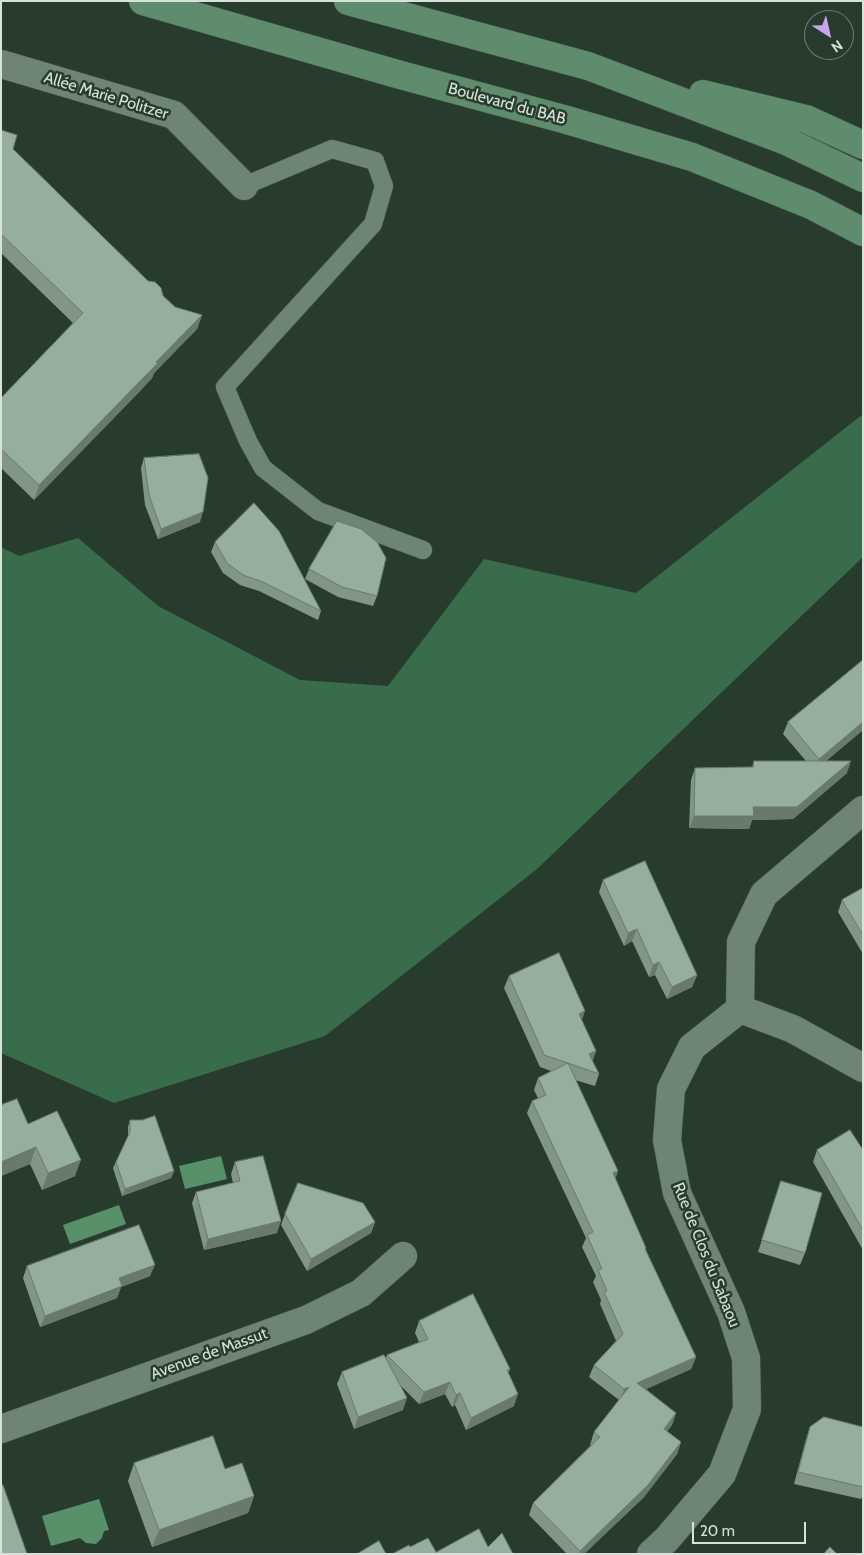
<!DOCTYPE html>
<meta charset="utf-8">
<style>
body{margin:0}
#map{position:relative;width:864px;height:1555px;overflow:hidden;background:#283c2e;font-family:Cabin,sans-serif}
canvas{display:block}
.frame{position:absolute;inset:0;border:2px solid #d7e3da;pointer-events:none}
.north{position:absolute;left:804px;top:10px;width:50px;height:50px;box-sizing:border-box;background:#283c2e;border:1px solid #6e7f73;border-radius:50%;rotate:145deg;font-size:14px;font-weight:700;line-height:20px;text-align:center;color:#d7e3da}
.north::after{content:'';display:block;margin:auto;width:18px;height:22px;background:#c6a6f0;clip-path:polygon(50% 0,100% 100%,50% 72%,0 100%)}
.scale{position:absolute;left:692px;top:1522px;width:114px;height:22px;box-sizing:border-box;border:2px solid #d7e3da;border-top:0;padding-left:6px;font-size:15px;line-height:18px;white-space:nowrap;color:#d7e3da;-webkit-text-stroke:4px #283c2e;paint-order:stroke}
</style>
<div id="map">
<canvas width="864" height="1555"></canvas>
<div class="frame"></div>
<div class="north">N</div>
<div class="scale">20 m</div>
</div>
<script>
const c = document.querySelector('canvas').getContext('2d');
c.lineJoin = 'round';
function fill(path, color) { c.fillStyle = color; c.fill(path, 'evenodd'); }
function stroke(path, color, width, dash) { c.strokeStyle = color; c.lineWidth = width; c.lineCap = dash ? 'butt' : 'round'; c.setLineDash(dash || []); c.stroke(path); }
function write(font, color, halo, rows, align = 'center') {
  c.font = font + ' Cabin,sans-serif'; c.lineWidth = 5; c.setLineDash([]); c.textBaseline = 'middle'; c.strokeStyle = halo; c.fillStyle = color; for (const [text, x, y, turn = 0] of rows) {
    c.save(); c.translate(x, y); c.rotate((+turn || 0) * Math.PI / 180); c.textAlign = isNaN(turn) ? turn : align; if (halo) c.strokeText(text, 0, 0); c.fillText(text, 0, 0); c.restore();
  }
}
const green = new Path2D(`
 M863 414V557L537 869 325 1036 114 1103 1 1053V547L19 556 78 538 158 606 300 680 388 686 484 559 636 593Z`);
const water = new Path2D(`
 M221 1156 227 1179 185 1189 179 1166Z
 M119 1205 126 1224 70 1244 63 1225Z
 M99 1499 109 1530 104 1531 102 1538 96 1544 86 1543 80 1538 51 1546 42 1516Z`);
const lane = new Path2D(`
 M244 186 332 149 375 161 384 186 373 224 225 387 248 441 263 468 318 511 423 550`);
const street = new Path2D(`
 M1 64 174 115 244 186
 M740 1009 793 1029 863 1068
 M1 1429 306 1320 361 1293 403 1256
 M651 1554 667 1539 722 1474 747 1409 746 1358 731 1312 677 1193 667 1140 671 1089 692 1047 740 1009 741 942 764 894 863 810`);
const primary = new Path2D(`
 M143 1 397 74 567 120 692 157 811 205 863 232
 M348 1 588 66 786 141 863 178
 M703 94 806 119 863 145`);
const wall = new Path2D(`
 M1 130 13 149 175 307 202 315 197 329 154 373 152 378 141 390 34 500 1 468V398L73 323 1 253Z
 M144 458 200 522 158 539 145 505 141 468Z
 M215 542 321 611 318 620 259 591 240 585 223 573 211 552Z
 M309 569 377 596 373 606 338 597 305 579Z
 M863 660V730L826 761 847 773 793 819 752 820 749 829 689 828 691 780 695 768 752 767 754 761H806L783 734 788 722Z
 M603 880 697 975 692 987 667 999 655 975 649 977 632 941 624 946 599 892Z
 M863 888V954L838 912 842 900Z
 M509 976 582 1021 596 1051 592 1061 599 1074 595 1086 575 1080 618 1171 615 1179 646 1250 696 1357 691 1369 646 1389 676 1413 672 1425 667 1431 681 1442 677 1454 644 1497 584 1554H567L529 1515 533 1503 591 1445H590L594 1432 619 1400 589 1377 594 1365 616 1341 600 1304 601 1300 593 1282 596 1276 582 1247 586 1238 527 1113 532 1101 538 1098 534 1090 538 1078 551 1071 540 1067 504 988Z
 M1 1105 28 1124 75 1176 42 1190 30 1164 1 1176Z
 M130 1120 174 1171 171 1178 122 1196 113 1168 128 1137V1127Z
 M817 1150H863V1250L813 1162Z
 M235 1162 277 1233 204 1250 192 1203 196 1192 233 1183 231 1174Z
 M781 1181 805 1253 800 1265 758 1252Z
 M285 1214 375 1222 371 1233 307 1271 281 1225Z
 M27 1266 150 1276 121 1287 117 1298 40 1327 23 1278Z
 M419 1321 510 1369 508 1374 514 1406 466 1430 455 1405 452 1407 445 1394 419 1404 400 1385 403 1410 354 1429 337 1384 342 1372 386 1357 387 1355 419 1342 415 1333Z
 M810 1427H863V1494L861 1499 794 1484 806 1439Z
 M134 1463 225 1469 254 1496 248 1513 152 1547 128 1481Z`);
const shadedWall = new Path2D(`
 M202 315 197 329 154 373 152 378 141 390 34 500 39 485 156 362Z
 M203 512 200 522 158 539 161 529Z
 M863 722V730L814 771 819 759Z
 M851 761 847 773 793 819 752 820 749 829 689 828 694 816 753 807Z
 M637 929 632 941 624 946 628 933Z
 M659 962 655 975 649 977 653 965Z
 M697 975 692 987 667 999 672 987Z
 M585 1011 581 1023 579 1014Z
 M596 1051 592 1063 589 1054Z
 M36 1147 30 1164 1 1176V1162Z
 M81 1160 75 1176 42 1190 48 1173Z
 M174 1171 171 1178 122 1196 125 1189Z
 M618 1171 614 1183 613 1173Z
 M281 1221 277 1233 204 1250 208 1239Z
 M375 1222 371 1233 307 1271 311 1259Z
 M155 1265 150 1276 121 1287 117 1298 40 1327 45 1316 119 1278Z
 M696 1357 691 1369 633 1395 637 1383Z
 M450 1382 445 1394 419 1404 424 1392Z
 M629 1387 620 1401 624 1389Z
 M460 1393 455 1405 452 1407 456 1395Z
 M518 1394 514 1406 466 1430 471 1418Z
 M407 1398 403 1410 354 1429 358 1417Z
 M676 1413 672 1425 660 1441 664 1429Z
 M681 1442 677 1454 644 1497 584 1554H578L580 1551Z
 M254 1496 248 1513 152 1547 159 1530Z`);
const building = new Path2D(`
 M1 130 17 135 13 149 148 281 155 282 161 288 163 296 175 307 202 315 156 362 158 363 146 375 39 485 1 449V398L83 313 1 234Z
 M199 454 208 478 203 512 161 529 149 495 144 458Z
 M254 503 279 531 321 611 263 582 243 575 227 563 215 542Z
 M337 521 361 529 377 542 386 558 377 596 342 587 309 569Z
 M863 660V722L819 759 788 722Z
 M754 761H851L797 807H753L754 816H694L695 768 753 767Z
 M645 861 697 975 672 987 659 962 653 965 637 929 628 933 603 880Z
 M863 888V935L842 900Z
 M559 953 585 1011 579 1014 596 1051 589 1054 599 1074 568 1063 618 1171 613 1173 646 1248 645 1249 696 1357 637 1383 676 1413 664 1429 681 1442 648 1485 580 1551 533 1503 600 1437 594 1432 629 1387 624 1389 594 1365 623 1334 604 1292 607 1291 598 1270 602 1269 587 1235 593 1232 532 1101 546 1095 538 1078 568 1063 544 1055 509 976Z
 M17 1099 28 1124 57 1111 81 1160 48 1173 36 1147 1 1162V1105Z
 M155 1116 174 1171 125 1189 116 1162 130 1132V1120H142Z
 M850 1130 863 1150V1230L817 1150Z
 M263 1156 281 1221 208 1239 196 1192 240 1181 235 1162Z
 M781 1181 822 1193 805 1253 762 1240Z
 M298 1183 363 1203 375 1222 311 1259 285 1214Z
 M139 1225 155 1265 119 1278 122 1286 45 1316 27 1266Z
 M473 1294 510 1369 507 1370 518 1394 471 1418 460 1393 456 1395 450 1382 424 1392 387 1355 428 1339 419 1321Z
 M384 1355 407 1398 358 1417 342 1372Z
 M824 1417 863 1427V1487L798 1472 810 1427Z
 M213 1436 225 1469 242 1463 254 1496 159 1530 134 1463Z
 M1 1485H3L27 1554H1Z
 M479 1529 488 1547 502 1533 513 1554H392L409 1545 410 1547 428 1538 436 1552Z
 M379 1541 386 1554H357Z
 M830 1547 837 1554H824Z`);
const streetNames = [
 ["Allée Marie Politzer",106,96,17],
 ["Boulevard du BAB",507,104,15],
 ["Rue de Clos du Sabaou",706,1255,68],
 ["Avenue de Massut",209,1354,-20]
];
fill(green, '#396c4a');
fill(water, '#58906a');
stroke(lane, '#47594d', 19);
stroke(street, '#47594d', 29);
stroke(primary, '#47594d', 29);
stroke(lane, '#6e8574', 18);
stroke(street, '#6e8574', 28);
stroke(primary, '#5e8c6d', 28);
fill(wall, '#819686');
fill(shadedWall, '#697a6d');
fill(building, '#96ae9c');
stroke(building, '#697a6d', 1);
write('16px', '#d7e3da', '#283c2e', streetNames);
</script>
